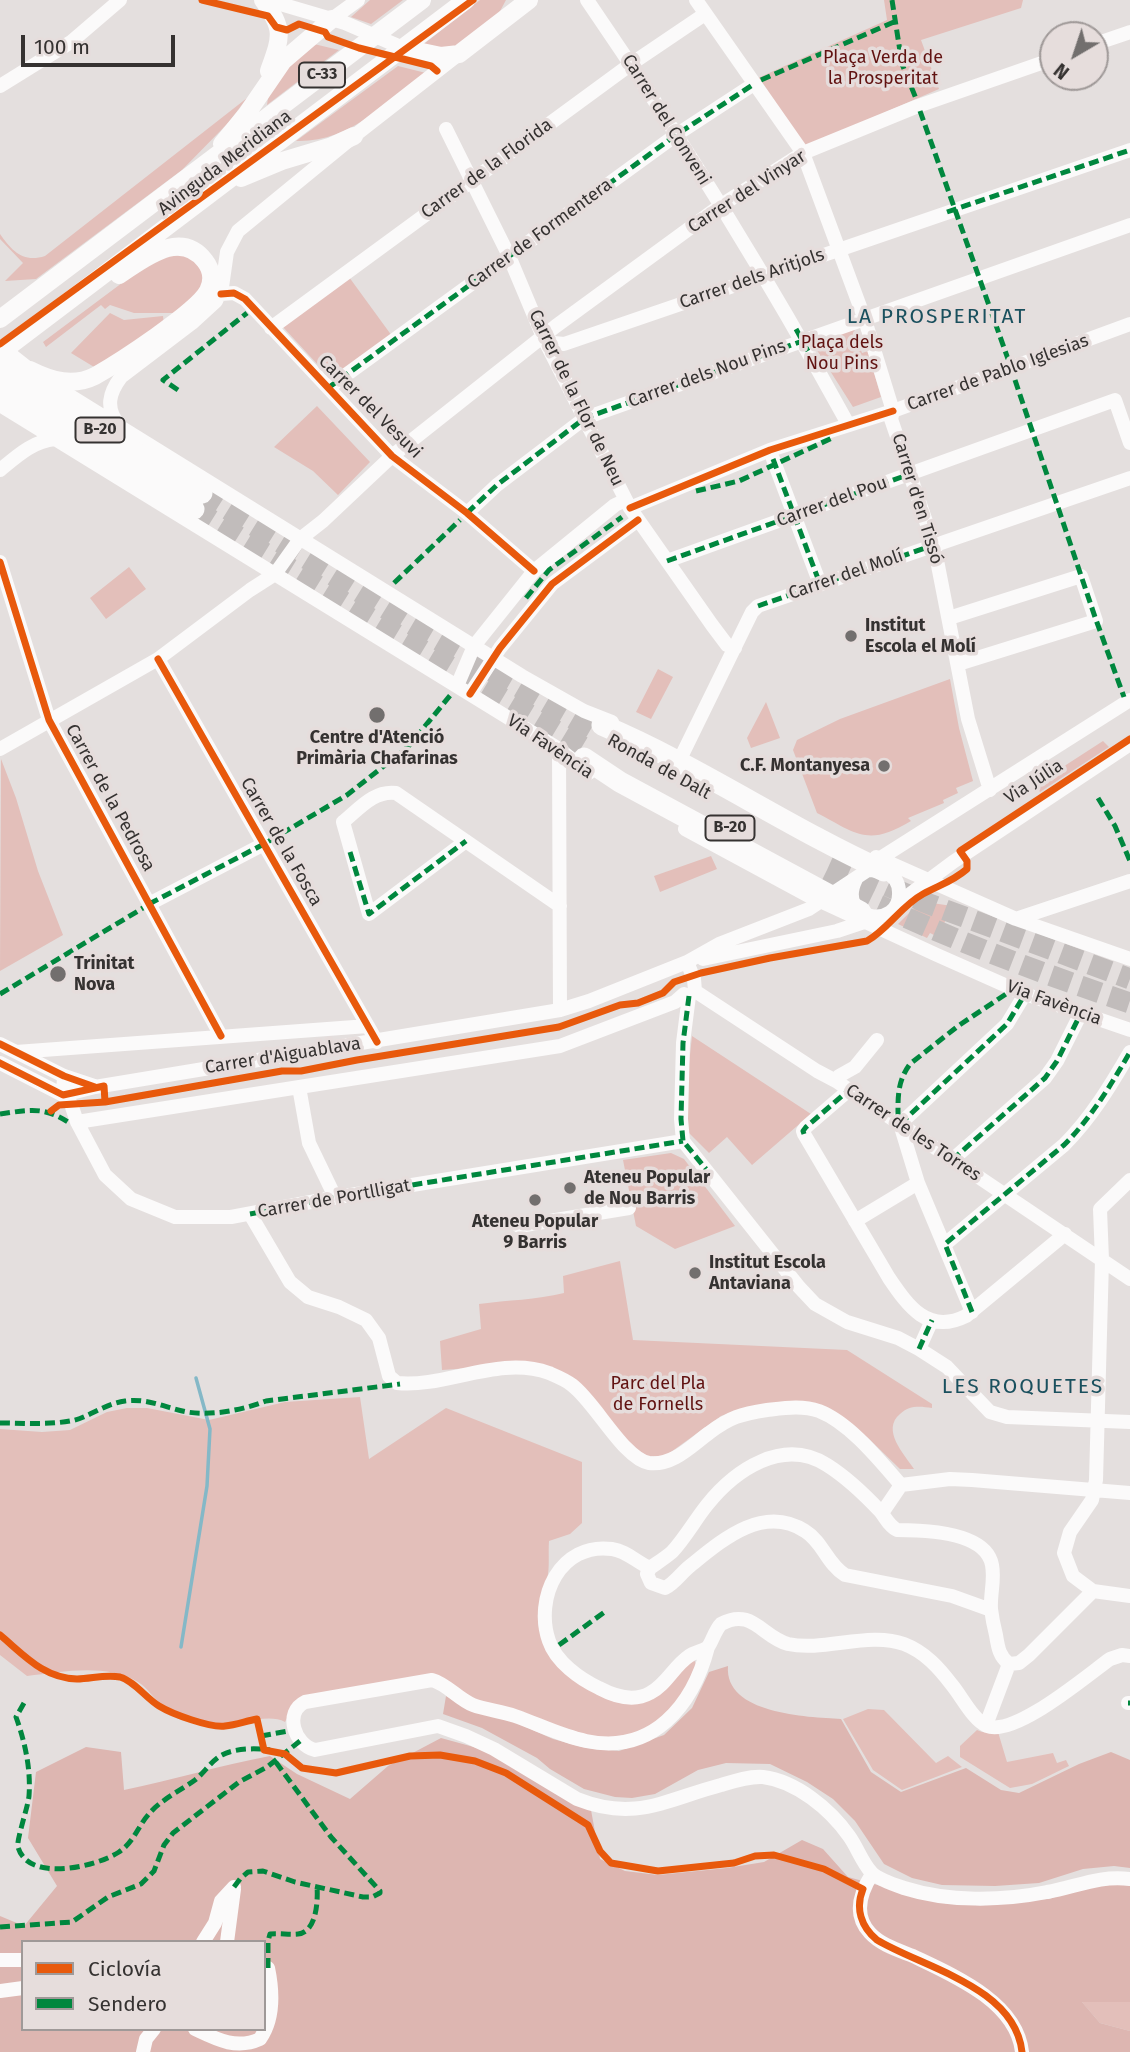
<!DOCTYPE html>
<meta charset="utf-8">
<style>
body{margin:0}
#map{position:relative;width:1130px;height:2052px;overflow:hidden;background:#e4dfde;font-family:"Fira Sans",sans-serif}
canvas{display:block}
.legend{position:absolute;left:21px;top:1940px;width:245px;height:91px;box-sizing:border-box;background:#e6dddc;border:2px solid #9f9998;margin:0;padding:9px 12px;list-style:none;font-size:21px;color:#353231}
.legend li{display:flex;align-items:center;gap:14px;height:35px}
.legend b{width:35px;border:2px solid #9f9998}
.north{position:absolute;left:1039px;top:21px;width:70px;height:70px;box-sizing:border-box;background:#e6dddc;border:2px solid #9f9998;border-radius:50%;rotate:219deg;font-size:19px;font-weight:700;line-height:28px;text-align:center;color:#353231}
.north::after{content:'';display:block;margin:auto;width:24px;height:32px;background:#726f6e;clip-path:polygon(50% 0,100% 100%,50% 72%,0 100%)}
.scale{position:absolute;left:21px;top:35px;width:154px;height:32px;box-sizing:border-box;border:4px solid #353231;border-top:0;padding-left:9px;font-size:21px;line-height:24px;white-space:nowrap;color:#353231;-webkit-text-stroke:5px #e6dddc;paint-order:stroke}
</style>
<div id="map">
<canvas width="1130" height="2052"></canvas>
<ul class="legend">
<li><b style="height:9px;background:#e8590c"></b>Ciclovía</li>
<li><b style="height:9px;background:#00873e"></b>Sendero</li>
</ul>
<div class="north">N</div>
<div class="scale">100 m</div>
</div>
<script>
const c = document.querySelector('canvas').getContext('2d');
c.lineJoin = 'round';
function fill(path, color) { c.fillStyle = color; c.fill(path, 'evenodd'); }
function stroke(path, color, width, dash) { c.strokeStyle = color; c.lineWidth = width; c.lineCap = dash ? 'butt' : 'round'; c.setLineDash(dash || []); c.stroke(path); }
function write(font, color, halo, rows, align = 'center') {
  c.font = font + ' "Fira Sans",sans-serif'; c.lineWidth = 7; c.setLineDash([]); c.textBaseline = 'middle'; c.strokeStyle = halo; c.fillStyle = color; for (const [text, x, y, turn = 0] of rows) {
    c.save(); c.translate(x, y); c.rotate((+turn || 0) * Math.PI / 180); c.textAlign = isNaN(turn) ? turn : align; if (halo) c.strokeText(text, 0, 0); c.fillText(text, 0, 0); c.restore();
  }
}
const green = new Path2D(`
 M370 0H403L371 24 351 17Z
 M480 0H506L498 15 461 45 445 48 425 45V43Z
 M884 0H1023L1021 8 921 40 939 89 805 147 758 78 887 20Z
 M314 44 339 50 267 105C270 78 295 61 314 44Z
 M398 66 426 73C388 102 348 143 296 141Z
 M247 98 229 122 182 170 36 279 5 281 23 263 0 239V234C12 251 23 263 45 256Z
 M166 255 192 256 204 275 203 288 174 313H134L110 305 105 309 101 305 46 347 43 342 146 265Z
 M349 277 392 336 331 379 282 326Z
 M110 313 124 320 163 316 164 325 99 370 71 353Z
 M854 329 862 353 868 351 881 397 853 407 813 344Z
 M317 406 370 462 338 495 313 471 274 447Z
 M129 567 146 589 106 619 90 598Z
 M658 669 673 677 651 719 636 712Z
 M950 679 959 728 973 781 956 788 958 793 943 800 944 803 908 818 911 821C868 847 857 834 817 813L793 750 797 740 840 719Z
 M766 702 780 738 751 748 747 738Z
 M1103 741 1109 747 1040 792 1035 785Z
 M1 759 16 798 38 871 63 935 0 971Z
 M711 856 717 869 660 892 654 876Z
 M932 903 952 906 938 937 930 933 927 938 898 924 912 910Z
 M692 1036 811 1114 752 1165 727 1137 709 1153 689 1133 684 1111Z
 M671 1153 684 1159 735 1226 675 1249 636 1226 623 1160Z
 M620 1261 633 1340 847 1350 932 1404V1408C920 1406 909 1405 900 1414 881 1430 904 1454 914 1469H900L868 1438 836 1416 744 1408 721 1416 664 1457 647 1456 629 1444 588 1394 512 1365 442 1370 440 1341 481 1329 479 1304C508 1300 536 1300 564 1293L563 1276Z
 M360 1397 369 1459 446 1408 582 1462V1523L570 1534 549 1541C548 1553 550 1568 547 1579 542 1594 537 1606 538 1622 541 1657 595 1704 630 1704L686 1662 694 1660 696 1664 681 1699 645 1732 601 1739 477 1702 440 1677 290 1712 285 1722C268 1712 233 1727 211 1723 199 1721 171 1712 161 1704 153 1698 147 1687 138 1682 105 1663 63 1672 27 1676L0 1655V1429L42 1432 70 1430 107 1412 127 1408H147L209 1420 285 1402Z
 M868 1709 884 1710 936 1763 948 1756 962 1767 902 1790 873 1770 843 1719Z
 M977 1730 982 1732H998L1007 1762 1053 1753 1057 1763 1066 1760 1069 1766 1032 1784 1010 1788 960 1757V1746Z
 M1081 2001 1130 2002V2034V2031L1100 2023Z`);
const forest = new Path2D(`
 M728 1666C724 1714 807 1717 841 1719L871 1772 901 1792 966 1768 1001 1790 1019 1793 1079 1764 1111 1752 1130 1760V1868L1114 1866 1083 1869 1039 1883 995 1886 942 1885 912 1878 884 1864 855 1821 833 1799 807 1782 770 1764 726 1763 698 1770 655 1794 632 1798 615 1797 584 1789 550 1769 537 1758 482 1728 443 1714 446 1696 469 1710 510 1720 553 1739 586 1748 619 1751 664 1735 692 1708 709 1672Z
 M441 1738 481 1749 591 1810 600 1859 625 1871 658 1875 727 1868 764 1862 802 1840 823 1849 848 1877 948 1904 1049 1899 1093 1885H1130V2002H1082L1100 2023 1130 2031V2052H0V1916L24 1926 57 1886 28 1838 36 1772 86 1747 121 1752 124 1790C173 1780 221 1765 270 1756L297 1774 350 1799 388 1766ZM23 1942H264V2029H23Z`);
const stream = new Path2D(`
 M181 1647 207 1486 210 1429 196 1378`);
const highwayTunnel = new Path2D(`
 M202 493 404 620 598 733
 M194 509 391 631 588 750
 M831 861 924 902 1130 979
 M823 878C921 928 1025 968 1130 1003`);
const minor = new Path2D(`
 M267 0 345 23 403 48
 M587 0C681 137 768 278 848 424
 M696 0 803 153 865 320 893 411 891 419 934 545 968 719 990 790
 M332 19 358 0
 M1095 44 1130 32
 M0 86 71 42 120 0
 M446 129 509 256 543 337 630 508 712 625 727 645 735 648
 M221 294 234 293 245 299 392 456 467 513 534 571
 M271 328 631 64 705 14
 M543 337 554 343 564 344 1130 150
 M0 346 38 376 522 676 584 711 612 722
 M328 388 676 135 754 84
 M0 405 559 749 589 773
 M119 425C105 408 109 393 121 377L192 323 216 301 222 287 227 252 238 231 354 136 459 54
 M773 459 820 584
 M0 470C17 456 33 441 55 439
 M630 508 770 450 893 411 1130 324
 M467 513 497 485 585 418 1130 225
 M667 561 1115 400 1130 443
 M0 562 49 720 221 1036
 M949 618 1081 576 1096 621 958 664
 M158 659 377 1042
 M457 686 474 646 534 571 615 505 626 500
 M470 694 500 648 552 584 638 520
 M0 749 158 659 250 590 275 574 300 539 323 521 392 456 556 326 720 206 803 153 918 106 1053 59
 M559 749 560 1010
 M683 753 752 612 758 606 1130 478
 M685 829 809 896 937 955 1025 994 1130 1030
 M466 841 369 914 343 822C359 809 374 790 396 793L560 906
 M876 857 1016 919 1130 959
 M875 863 879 859 1130 700
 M898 903 953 862 1130 744
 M149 904 264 844
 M1016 919 1130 881
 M703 959 837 931 867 921
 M687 962 694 979 695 991
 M695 991 817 1071 836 1081 1130 1279
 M689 996 683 1043 681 1119 683 1141 799 1287 815 1304 847 1322 898 1338 919 1349 947 1367 990 1412 1007 1417 1130 1422
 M0 1044 64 1076 94 1086
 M16 1052 368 1026
 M0 1063 63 1095 95 1087 560 1010 589 1001 687 962 719 944 809 909 868 870 884 871C893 875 899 882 899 892 901 931 835 921 856 879
 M64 1076 63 1095 71 1104 77 1122 105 1175 131 1199 175 1217H231L332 1198 683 1141
 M836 1081 839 1076 855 1067 877 1040
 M299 1087 309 1143 335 1197
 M849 1090 806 1127 803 1131 804 1134 889 1278C908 1306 928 1335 966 1316L1065 1234
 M77 1122 560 1046 675 1002 684 994
 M952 1160 1045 1078 1057 1061 1081 1013
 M1130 1180 1100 1209 1102 1260 1096 1480 1092 1500 1070 1532 1064 1553 1073 1576 1093 1591 1130 1596
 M250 1214 290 1282 308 1297 339 1307 366 1320 379 1338 389 1376 397 1383C446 1388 499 1355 549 1373 556 1376 566 1380 572 1385 595 1402 624 1459 649 1463 673 1466 691 1446 709 1433 730 1417 741 1414 767 1410 784 1408 802 1405 819 1411 850 1423 880 1461 901 1485
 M855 1221 918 1183
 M519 1226 629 1208
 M945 1244 1064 1145C1091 1118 1111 1085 1130 1052
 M972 1312 918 1183 900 1124 1007 1024 1025 994
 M919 1349 932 1320
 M882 1513 901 1485 950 1479 972 1480 1130 1493
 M650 1568C636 1562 627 1551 612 1549 560 1542 534 1598 549 1641 556 1662 580 1679 599 1688 614 1696 634 1702 650 1693 666 1685 674 1666 689 1656 694 1652 704 1651 708 1647 712 1642 715 1630 721 1624 752 1607 762 1637 788 1644 824 1652 869 1631 904 1644 925 1652 939 1668 952 1685 962 1697 973 1720 987 1726 1015 1737 1086 1676 1110 1659L1122 1655 1130 1656
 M650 1568C657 1563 665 1558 672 1552 685 1538 695 1520 707 1505 735 1470 783 1437 827 1465 846 1477 865 1495 880 1511 886 1518 888 1525 897 1530 925 1530 986 1532 992 1565 995 1580 990 1594 991 1609 992 1617 994 1627 996 1635 998 1647 999 1656 1009 1664L1019 1663 1029 1655 1093 1591
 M650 1568 647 1574 651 1583 665 1588C675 1583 681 1573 690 1566 722 1540 763 1504 805 1531 823 1542 827 1564 845 1575L952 1596 991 1610
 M708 1647C693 1705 653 1755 586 1741 561 1736 538 1724 515 1716 501 1711 486 1710 473 1705 458 1699 447 1684 432 1680L305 1702C284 1712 294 1745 315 1750L438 1726 466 1736 494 1749 577 1799C635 1822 665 1800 721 1785 734 1781 749 1776 763 1777 796 1781 830 1809 849 1836 857 1847 862 1862 871 1872 877 1879 895 1885 904 1888 948 1902 1002 1901 1047 1892 1076 1887 1099 1875 1130 1879
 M1128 1703H1130
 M986 1725 1009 1664
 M872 1874C860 1893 853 1915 870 1933 881 1945 898 1950 913 1956 953 1975 1017 2002 1022 2052
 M203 1942 215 1923 221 1901 234 1887
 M227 1942 234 1889
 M0 1960H23
 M0 1991 23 1988
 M195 2029C216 2039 236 2050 260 2039 274 2019 273 1992 268 1968
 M143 2052 146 2039 154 2029`);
const major = new Path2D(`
 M263 0C285 30 281 37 269 71
 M403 48 441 56 459 54 529 0
 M222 144 246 115 283 61 332 19
 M241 178 282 161 332 146 354 136
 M0 319 422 0
 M0 353 466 0
 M30 370C52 381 73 387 95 376 118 363 197 312 208 291 213 281 212 270 205 261 180 228 143 260 119 275`);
const highway = new Path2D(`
 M0 364 47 398 202 493
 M0 387 38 414 110 455 194 509
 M602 725C699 766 787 827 884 871
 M584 758 620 782 861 912`);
const quiet = new Path2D(`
 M892 0 902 64 917 101
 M761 80 896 21
 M920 111 1008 359
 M947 212 1130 150
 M796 329 808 351
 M1015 380 1095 617 1124 697
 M328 388 676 135 754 84
 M178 390 163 380 247 313
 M773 459 820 584
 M696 491 739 481 832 438
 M467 513 497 485 585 418 814 337
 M667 561 910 474
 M394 583 460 520
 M526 598 549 570 622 517
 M758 606 934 545
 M1098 798 1115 826 1130 861
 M350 852 369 914 466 841
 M149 904 264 844 347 795 408 747 453 692
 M0 994 143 908
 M689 996 683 1043 681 1119 683 1141 706 1169
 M0 1114C29 1110 43 1106 68 1122
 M898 1118C898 1097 897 1082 910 1064L958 1026 1006 994
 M900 1124 1007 1024 1025 994
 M804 1134 803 1131 806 1127 849 1090
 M952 1160 1045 1078 1057 1061 1081 1013
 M250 1214 332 1198 683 1141
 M972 1312 945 1244 1064 1145C1091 1118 1111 1085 1130 1052
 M919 1349 932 1320
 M0 1423C23 1423 47 1425 70 1421 86 1419 104 1404 125 1401 148 1398 166 1408 187 1412 213 1416 242 1410 266 1401L400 1384
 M559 1645 606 1611
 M24 1703 16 1717C25 1742 31 1769 29 1796 28 1807 16 1841 18 1847 28 1883 96 1867 119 1852 134 1842 137 1828 148 1815 160 1800 180 1791 195 1780 204 1773 212 1760 222 1755 235 1748 256 1748 270 1750
 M1128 1703H1130
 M261 1736 288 1731
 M234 1887 240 1879 248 1872 263 1871 295 1882 363 1897H372L380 1893V1891L331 1837 275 1761
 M0 1927 72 1922 108 1897 141 1884 154 1871 164 1845 173 1833 239 1782 267 1767 300 1741
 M268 1968V1941L270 1934C280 1933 289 1935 298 1934 317 1932 318 1900 317 1886`);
const cycleway = new Path2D(`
 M202 0 268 16 276 27 287 30 299 24 325 32 328 37 359 48 431 66 437 71
 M221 294 234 293 245 299 392 456 467 513 534 571
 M0 344 473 0
 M630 508 770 450 893 411
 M0 562 49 720 221 1036
 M158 659 377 1042
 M470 694 500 648 552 584 638 520
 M0 1044 64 1076 95 1087
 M0 1063 63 1095 104 1086 105 1102
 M51 1111 59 1105 105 1102 282 1071H301L357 1060 559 1027 620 1005 638 1003 663 993 674 982 701 973 770 958 867 941C888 929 901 906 923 894 939 885 952 882 967 869V861L960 851 1130 739
 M0 1635C24 1655 43 1678 77 1679 91 1679 105 1674 120 1677 134 1681 146 1698 159 1706 172 1714 210 1728 225 1726 236 1725 246 1721 257 1719L264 1750 285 1754 302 1768 336 1773 410 1756 440 1755 475 1761 506 1773 588 1825 600 1851 611 1863 658 1871 734 1863 755 1856 774 1855 824 1869 863 1889C855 1908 861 1927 877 1940 924 1968 1015 1987 1022 2052`);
const markers = [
 [851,636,7,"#726f6e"],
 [377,715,9,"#726f6e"],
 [884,766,7,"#726f6e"],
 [58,974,9,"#726f6e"],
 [570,1188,7,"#726f6e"],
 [535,1200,7,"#726f6e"],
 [695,1273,7,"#726f6e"]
];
const shields = [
 [322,75,46],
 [100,430,49],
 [730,828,49]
];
const shieldNames = [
 ["C-33",322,75],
 ["B-20",100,430],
 ["B-20",730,828]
];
const parkNames = [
 ["Plaça Verda de",883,58],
 ["la Prosperitat",883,79],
 ["Plaça dels",842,343],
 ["Nou Pins",842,364],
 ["Parc del Pla",658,1384],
 ["de Fornells",658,1405]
];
const streetNames = [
 ["Carrer del Conveni",666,120,58],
 ["Avinguda Meridiana",225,163,-37],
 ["Carrer de la Florida",487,169,-36],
 ["Carrer del Vinyar",747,192,-33],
 ["Carrer de Formentera",540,234,-36],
 ["Carrer dels Aritjols",752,279,-19],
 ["Carrer de Pablo Iglesias",998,373,-20],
 ["Carrer dels Nou Pins",707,374,-20],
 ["Carrer de la Flor de Neu",576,398,64],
 ["Carrer del Vesuvi",370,407,45],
 ["Carrer d'en Tissó",917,499,73],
 ["Carrer del Pou",832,502,-20],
 ["Carrer del Molí",846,575,-19],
 ["Via Favència",550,747,34],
 ["Ronda de Dalt",659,767,29],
 ["Via Júlia",1034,782,-33],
 ["Carrer de la Pedrosa",110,798,61],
 ["Carrer de la Fosca",281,842,60],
 ["Via Favència",1054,1003,20],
 ["Carrer d'Aiguablava",283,1056,-9],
 ["Carrer de les Torres",913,1133,34],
 ["Carrer de Portlligat",334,1199,-10]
];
const poiNames = [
 ["Institut",865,626],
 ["Escola el Molí",865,647],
 ["Centre d'Atenció",377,738,"center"],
 ["Primària Chafarinas",377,759,"center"],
 ["C.F. Montanyesa",870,766,"right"],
 ["Trinitat",74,964],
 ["Nova",74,985],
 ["Ateneu Popular",584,1178],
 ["de Nou Barris",584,1199],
 ["Ateneu Popular",535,1222,"center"],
 ["9 Barris",535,1243,"center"],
 ["Institut Escola",709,1263],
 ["Antaviana",709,1284]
];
const quarterNames = [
 ["LA PROSPERITAT",937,317],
 ["LES ROQUETES",1023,1387]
];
fill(green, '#e3bfba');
fill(forest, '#ddb6b1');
stroke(stream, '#84b8c7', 3.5);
stroke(highwayTunnel, '#c1bcbb', 21, [21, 10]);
stroke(minor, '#fbfafa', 14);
stroke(major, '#fbfafa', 18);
stroke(highway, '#fbfafa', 21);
stroke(quiet, '#00873e', 5, [10, 5]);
stroke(cycleway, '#e8590c', 7);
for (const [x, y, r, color] of markers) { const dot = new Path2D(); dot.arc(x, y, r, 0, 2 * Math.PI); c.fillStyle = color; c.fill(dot); stroke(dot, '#e6dddc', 2.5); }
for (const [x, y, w] of shields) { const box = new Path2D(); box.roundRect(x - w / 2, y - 12.5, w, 25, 5); c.fillStyle = '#e6dddc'; c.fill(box); stroke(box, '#353231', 2); }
write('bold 16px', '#353231', null, shieldNames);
write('18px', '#611211', '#e6dddc', parkNames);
write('18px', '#353231', '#e6dddc', streetNames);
write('bold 18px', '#353231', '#e6dddc', poiNames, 'left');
c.letterSpacing = '2px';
write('21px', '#1a505e', '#e6dddc', quarterNames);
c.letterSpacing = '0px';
</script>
